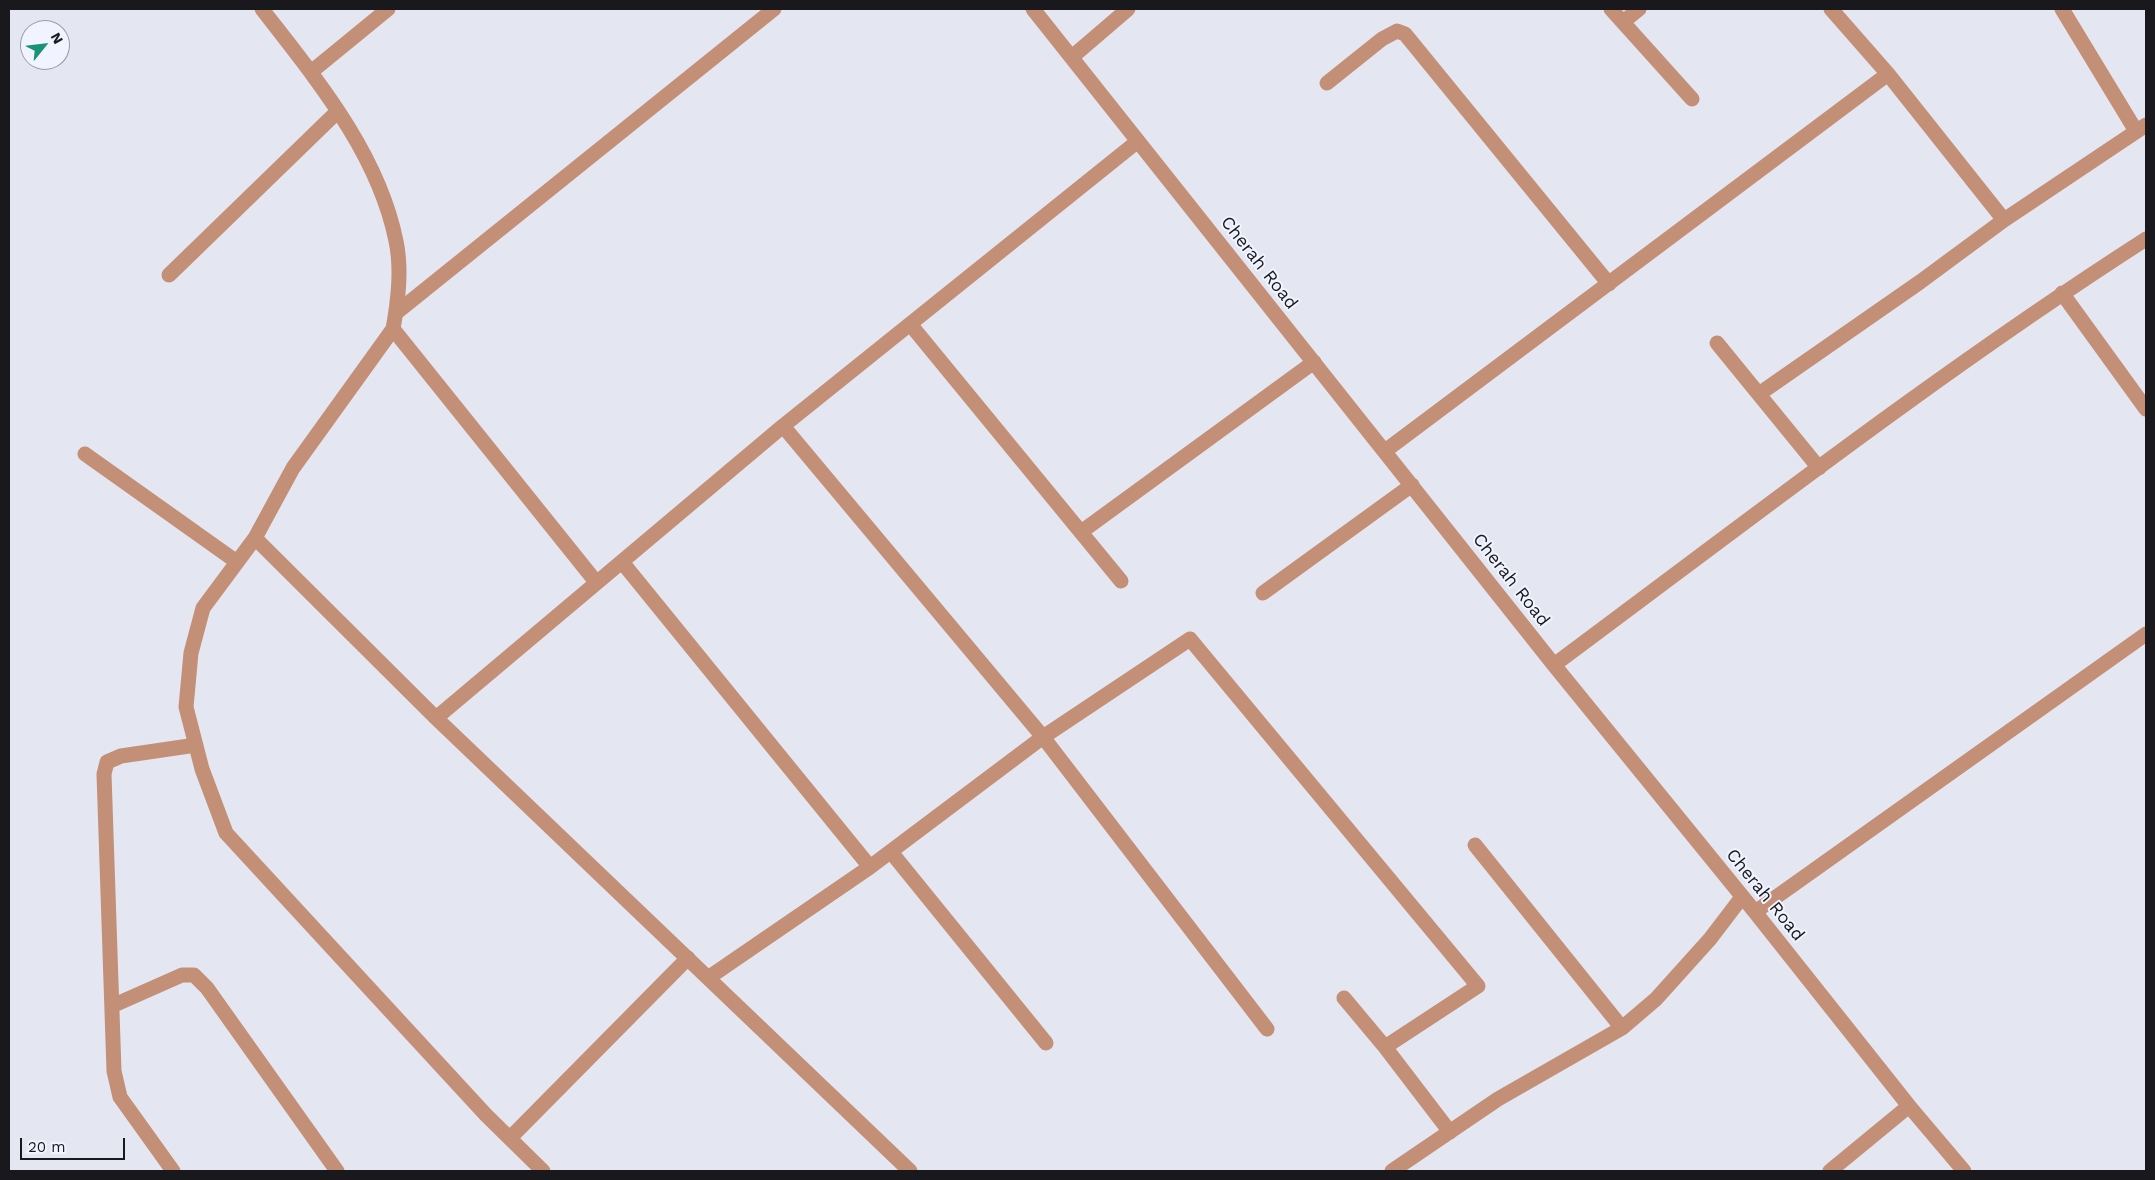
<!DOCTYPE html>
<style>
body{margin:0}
#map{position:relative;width:2155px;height:1180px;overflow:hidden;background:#e4e7f1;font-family:"Work Sans",sans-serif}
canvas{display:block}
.frame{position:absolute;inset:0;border:10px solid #19191d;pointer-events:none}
.north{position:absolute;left:20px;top:20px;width:50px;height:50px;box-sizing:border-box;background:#f1f4ff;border:1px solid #9b9ca5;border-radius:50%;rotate:61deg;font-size:14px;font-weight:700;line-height:20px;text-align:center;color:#19191d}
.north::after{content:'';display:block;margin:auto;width:18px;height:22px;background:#199276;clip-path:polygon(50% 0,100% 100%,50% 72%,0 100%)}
.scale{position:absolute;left:20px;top:1138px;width:105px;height:22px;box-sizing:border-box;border:2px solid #19191d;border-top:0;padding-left:6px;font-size:15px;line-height:18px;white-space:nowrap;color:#19191d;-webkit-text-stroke:4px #f1f4ff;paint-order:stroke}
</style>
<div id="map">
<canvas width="2155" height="1180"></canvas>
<div class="frame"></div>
<div class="north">N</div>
<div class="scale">20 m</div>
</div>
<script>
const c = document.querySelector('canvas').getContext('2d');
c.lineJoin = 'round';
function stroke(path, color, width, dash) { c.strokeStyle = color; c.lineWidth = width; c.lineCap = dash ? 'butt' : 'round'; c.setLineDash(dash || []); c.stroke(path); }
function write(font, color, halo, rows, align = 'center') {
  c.font = font + ' "Work Sans",sans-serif'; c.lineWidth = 4; c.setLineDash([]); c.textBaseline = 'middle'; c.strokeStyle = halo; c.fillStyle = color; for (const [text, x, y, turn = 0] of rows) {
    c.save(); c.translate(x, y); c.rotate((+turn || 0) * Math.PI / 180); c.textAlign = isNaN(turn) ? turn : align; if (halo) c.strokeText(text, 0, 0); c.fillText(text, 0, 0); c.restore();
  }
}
const minor = new Path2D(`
 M262 9C316 79 378 152 396 241 402 270 398 301 393 329L293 468 255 538 203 608 191 653 186 707 202 769 226 833 486 1115 543 1171
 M1033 9 1554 665 1755 912 1909 1106 1964 1171
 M1611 9 1692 99
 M1831 9 1888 74 2004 220
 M2062 9 2136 131
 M1623 22 1639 9
 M1072 57 1128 9
 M311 72 388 9
 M1327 83 1382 39 1397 31 1405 34 1609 284
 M169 275 337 112
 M2062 293 2146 409
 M396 313 774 9
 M910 324 1121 581
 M393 329 596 582
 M1717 343 1819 468
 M1759 394 1920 282 2004 220 2146 125
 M783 426 1043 737 1267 1029
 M1385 451 1888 74
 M85 454 237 562
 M1081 532 1314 362
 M255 538 436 718 910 1171
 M622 562 870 867
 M1263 593 1412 485
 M1554 665C1749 520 1942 370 2146 239
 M436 718 783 426 1138 141
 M1475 845 1622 1028
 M891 852 1046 1043
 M1755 912 2146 634
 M708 978 870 867 1043 737 1190 639 1478 986 1385 1047
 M1344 998 1385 1047 1450 1132
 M112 1006 182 975H194L207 988 337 1171
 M511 1137 688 958
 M173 1171 120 1097 114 1071 104 774 107 762 121 756 196 745
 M1392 1171 1498 1099 1622 1028 1656 999 1710 939 1742 897
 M1830 1171 1909 1106`);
const streetNames = [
 ["Cherah Road",1259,263,52],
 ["Cherah Road",1511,580,52],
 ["Cherah Road",1765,895,51]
];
stroke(minor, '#c38f77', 15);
write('18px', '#19191d', '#f1f4ff', streetNames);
</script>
